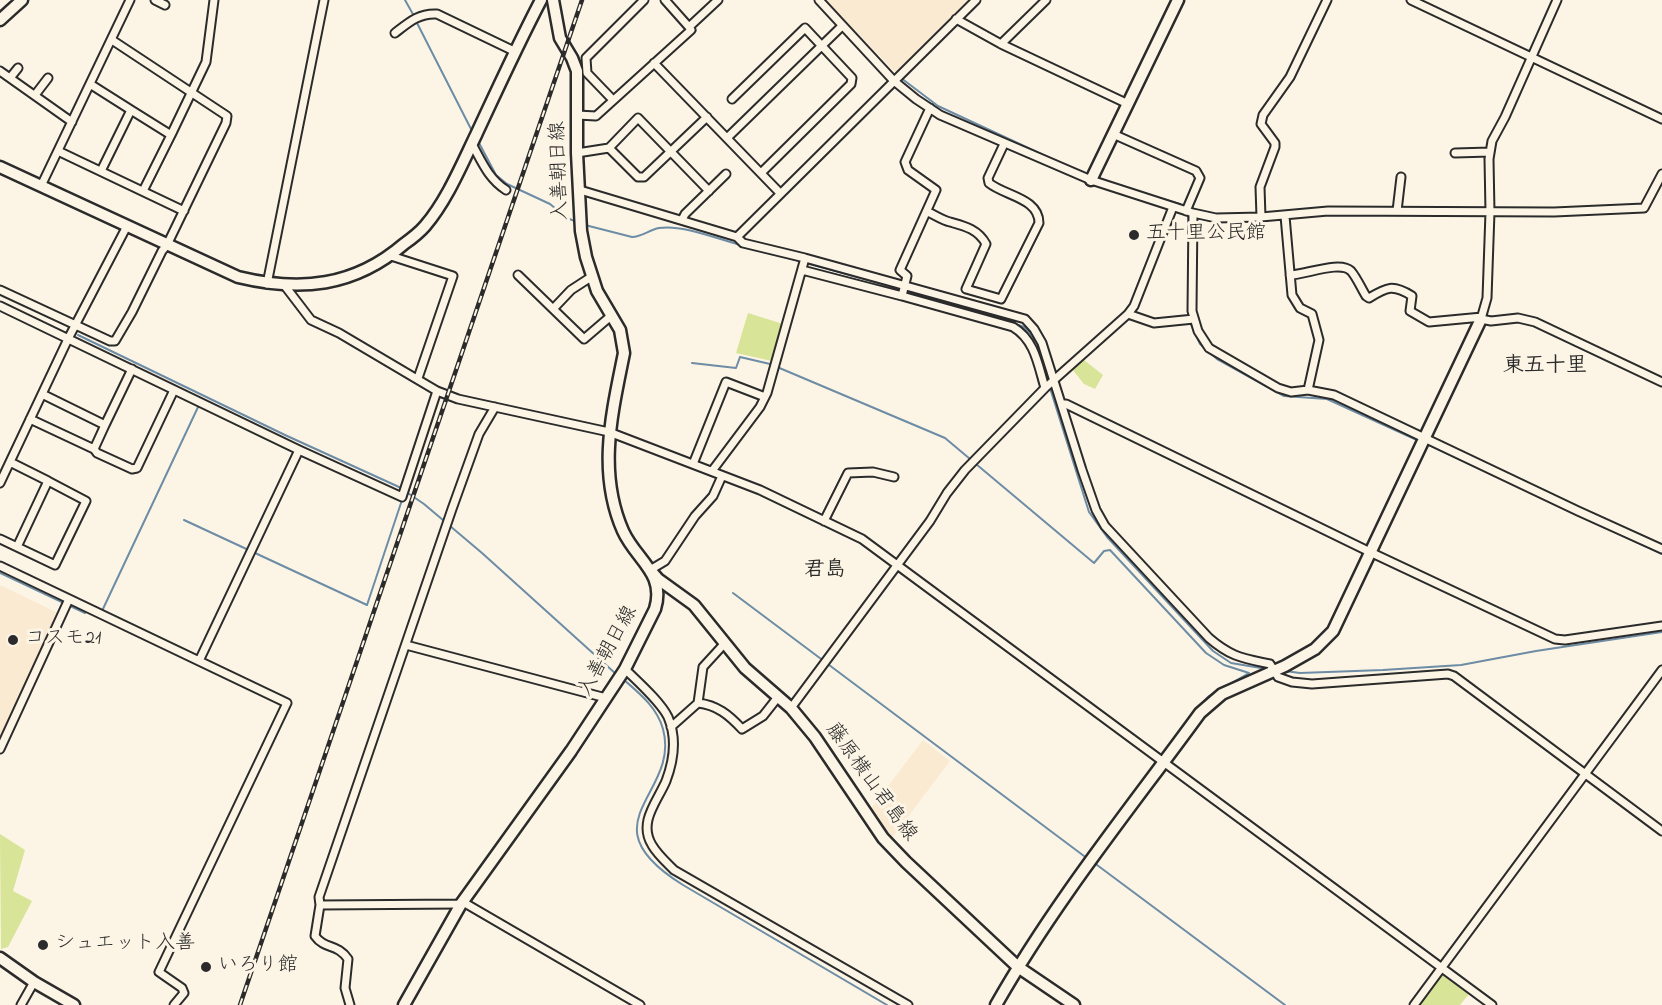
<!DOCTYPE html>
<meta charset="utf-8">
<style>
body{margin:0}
canvas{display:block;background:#fcf5e5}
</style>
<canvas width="1662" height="1005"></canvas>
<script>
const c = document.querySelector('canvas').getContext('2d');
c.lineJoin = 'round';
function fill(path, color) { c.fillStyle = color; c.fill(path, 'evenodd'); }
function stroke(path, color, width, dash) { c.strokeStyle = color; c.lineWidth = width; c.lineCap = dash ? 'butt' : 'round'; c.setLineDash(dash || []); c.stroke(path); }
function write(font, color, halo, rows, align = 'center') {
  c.font = font + ' "Indie Flower","Klee One",sans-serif'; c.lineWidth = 6; c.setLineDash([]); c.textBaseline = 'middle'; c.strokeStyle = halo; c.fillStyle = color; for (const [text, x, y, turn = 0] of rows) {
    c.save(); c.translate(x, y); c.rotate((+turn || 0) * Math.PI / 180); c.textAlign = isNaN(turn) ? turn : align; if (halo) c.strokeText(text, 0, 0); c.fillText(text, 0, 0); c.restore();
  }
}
const built = new Path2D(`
 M826 0H973L896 73Z
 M0 585 58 613 0 739Z
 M923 740 950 761 892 838 870 810Z`);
const green = new Path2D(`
 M748 313 783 324 772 361 736 353Z
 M1084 360 1103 375 1095 389 1084 384 1072 369Z
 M0 834 25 850 13 891 32 901 8 947 1 949Z
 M1441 974 1469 994 1460 1005H1418Z`);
const stream = new Path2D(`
 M405 0 414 16
 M416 21 472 131
 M901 78 938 106 1067 166
 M478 141 496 175 507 184 550 204 567 218 577 222
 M1095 177 1141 193
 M1149 195 1180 204 1182 207
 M1185 212 1188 216 1190 236
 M585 225 632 237C642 237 649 230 659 228 683 224 720 240 744 246
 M755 249 978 310 1024 327 1037 342 1049 382
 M1189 271V317
 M1190 322 1200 344 1217 359 1284 396 1327 399 1419 441
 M78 335 285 435 399 487 424 504 482 553 616 674
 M692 363 736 368 740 357 770 364 945 438 1094 563 1104 551 1110 550 1206 653 1224 665 1249 673 1209 696 1197 709
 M1050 388 1089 512 1107 537 1213 651 1231 663 1267 669
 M1427 444 1662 554
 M184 520 367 605 401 503
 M0 573 85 613
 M733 593 1088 859
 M102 611 199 405
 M1285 671 1300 673 1383 670 1461 665 1536 651 1662 632
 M623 679C639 693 657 707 663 729 681 795 582 822 683 885L887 1005
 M1093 862 1285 1005`);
const street = new Path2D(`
 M155 0 165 5
 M665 0 689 27
 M819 0 894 81 916 99 940 115 1091 180 1193 213 1216 218 1261 217 1328 211 1554 212 1644 208 1662 174
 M1411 0 1662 119
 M1557 0 1505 117 1492 141 1489 159 1490 212 1487 298 1481 319 1491 321 1518 318 1535 322 1662 382
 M956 19 1001 44 1128 104
 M395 33C409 22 419 13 437 14L516 52
 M1001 44 1046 0
 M654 63 780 193
 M0 71 72 122
 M10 78 18 68
 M90 84 131 110 101 171
 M35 95 48 78
 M732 99 805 28 852 78 851 84 761 173
 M613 100 587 73 586 58 644 0
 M131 110 171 135 143 191
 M577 115 596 116 691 30 689 27 718 0
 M1113 134 1196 171 1200 178 1186 211
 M171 135 206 62 214 0
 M727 138 842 26
 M472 144C482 162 488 178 506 190
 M609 148 638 177H644L707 117
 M58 151 184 211
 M577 153 609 148 638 118 709 191
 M1455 153 1490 152
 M41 186 130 0
 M580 190 737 237 743 243 805 258 1025 319 1034 329 1042 343 1082 470 1096 510 1105 526 1209 638C1231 657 1242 658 1270 664L1278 677 1292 682 1312 684 1448 674 1454 676 1662 831
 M1397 211 1401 177
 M928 212C935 215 942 220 950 222 964 226 978 229 986 244L966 289 1001 299 1039 223C1039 198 1005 196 989 183L988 178 1004 144
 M1193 213 1192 311 1198 331 1209 348 1278 388 1291 392 1308 390 1334 395 1578 511 1662 549
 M1285 216 1292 295 1300 308 1312 314 1319 340 1308 390
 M1261 217 1260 187 1275 147V143L1261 124 1263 115 1290 77 1327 0
 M682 220 685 214 726 174
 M737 237 976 0
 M391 256 453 276 418 378
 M802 270 902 296 907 276 900 270 936 190 908 170 905 162 930 108
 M518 275 584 339 612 315
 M1290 275C1305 275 1340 260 1351 271 1357 278 1361 288 1366 296L1369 298C1387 287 1393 284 1412 296L1410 311 1429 322 1482 317
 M267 284 324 0
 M285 286 311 320 339 333 437 391 458 399 609 432 760 490 862 539 1492 1005
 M0 290 110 341H115L132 312 162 251 167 245 226 123 227 116 112 40
 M902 296 1013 327C1035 340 1038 365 1045 388
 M0 306 299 450 402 497 437 391
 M553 309 571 290 591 277
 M1128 314 1154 323 1194 319
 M42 394 105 425 132 369
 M1063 404H1066L1370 552 1555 639 1565 640 1662 626
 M30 419 94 449 105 425
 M94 449 97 453 132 469 137 468 174 390
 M10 462 48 481 17 547
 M693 464 726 382 765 397
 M712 471 760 407 767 393 805 258
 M0 483 68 339 127 226
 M824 521 848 473 873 472 894 477
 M0 539 55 565 86 501 48 481
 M0 566 287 703 159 972 182 988 184 993 174 1005
 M650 570 665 561 695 516 713 496 722 476
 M406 645 606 698
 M199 661 299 450
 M625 669C638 682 660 701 668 717 677 738 674 760 666 781 657 802 638 822 652 845 657 854 666 862 674 870L908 1005
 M698 703C717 705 729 715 742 729L763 716 778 697
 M791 708 930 521 947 493 965 470 1045 388 1128 314 1134 306 1173 207
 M671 727 698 703 703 667 725 643
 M0 749 69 599
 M463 902 640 1005
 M320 905 461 904
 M21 1005 34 982
 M350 1005 345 988 348 959C337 943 325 950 315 936L320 905 319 897 452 509 479 434 495 407
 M1414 1005 1662 670`);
const secondary = new Path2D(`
 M0 20 22 0
 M0 167 238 277C300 292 354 287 404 244 411 239 419 233 425 226 447 200 461 166 476 135 497 90 518 44 541 0
 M1091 180 1178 0
 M651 571 658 579 694 605 745 668 791 708 815 737 883 838 906 862 1018 967 1074 1005
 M0 958 34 982 74 1005
 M996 1005C1055 901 1130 809 1200 713L1222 694 1285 666 1315 649 1333 631 1481 319`);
const primary = new Path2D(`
 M404 1005 461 904 571 751 625 669 655 609C666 573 636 560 623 531 597 472 612 413 624 353L620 330 597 291 586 257 581 231 577 153V71L572 58 560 38 553 0`);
const rail = new Path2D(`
 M240 1005 582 0`);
const markers = [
 [1134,235,6,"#2b2b2b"],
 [13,640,6,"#2b2b2b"],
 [43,945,6,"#2b2b2b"],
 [206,967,6,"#2b2b2b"]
];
const streetNames = [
 ["入善朝日線",561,171,-92],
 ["入善朝日線",609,652,-61],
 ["藤原横山君島線",870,783,54]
];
const poiNames = [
 ["五十里公民館",1146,235],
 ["コスモ21",25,640],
 ["シュエット入善",55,945],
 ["いろり館",218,967]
];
const neighbourhoodNames = [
 ["東五十里",1545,368],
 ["君島",825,572]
];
fill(built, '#faead2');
fill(green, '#d8e497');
stroke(stream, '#6d8ca5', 2);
stroke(street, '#2b2b2b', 11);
stroke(secondary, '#2b2b2b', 15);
stroke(primary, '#2b2b2b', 15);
stroke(street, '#fcf5e5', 7);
stroke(secondary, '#fcf5e5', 10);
stroke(primary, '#fcf5e5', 10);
stroke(rail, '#2b2b2b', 4.5);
stroke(rail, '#fcf5e5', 2, [7]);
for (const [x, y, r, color] of markers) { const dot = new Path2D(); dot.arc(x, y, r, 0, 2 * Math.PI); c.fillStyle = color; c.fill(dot); stroke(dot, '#fcf5e5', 2); }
write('20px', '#2b2b2b', '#fcf5e5', streetNames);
write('20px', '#2b2b2b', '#fcf5e5', poiNames, 'left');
write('bold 21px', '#2b2b2b', '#fcf5e5', neighbourhoodNames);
</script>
